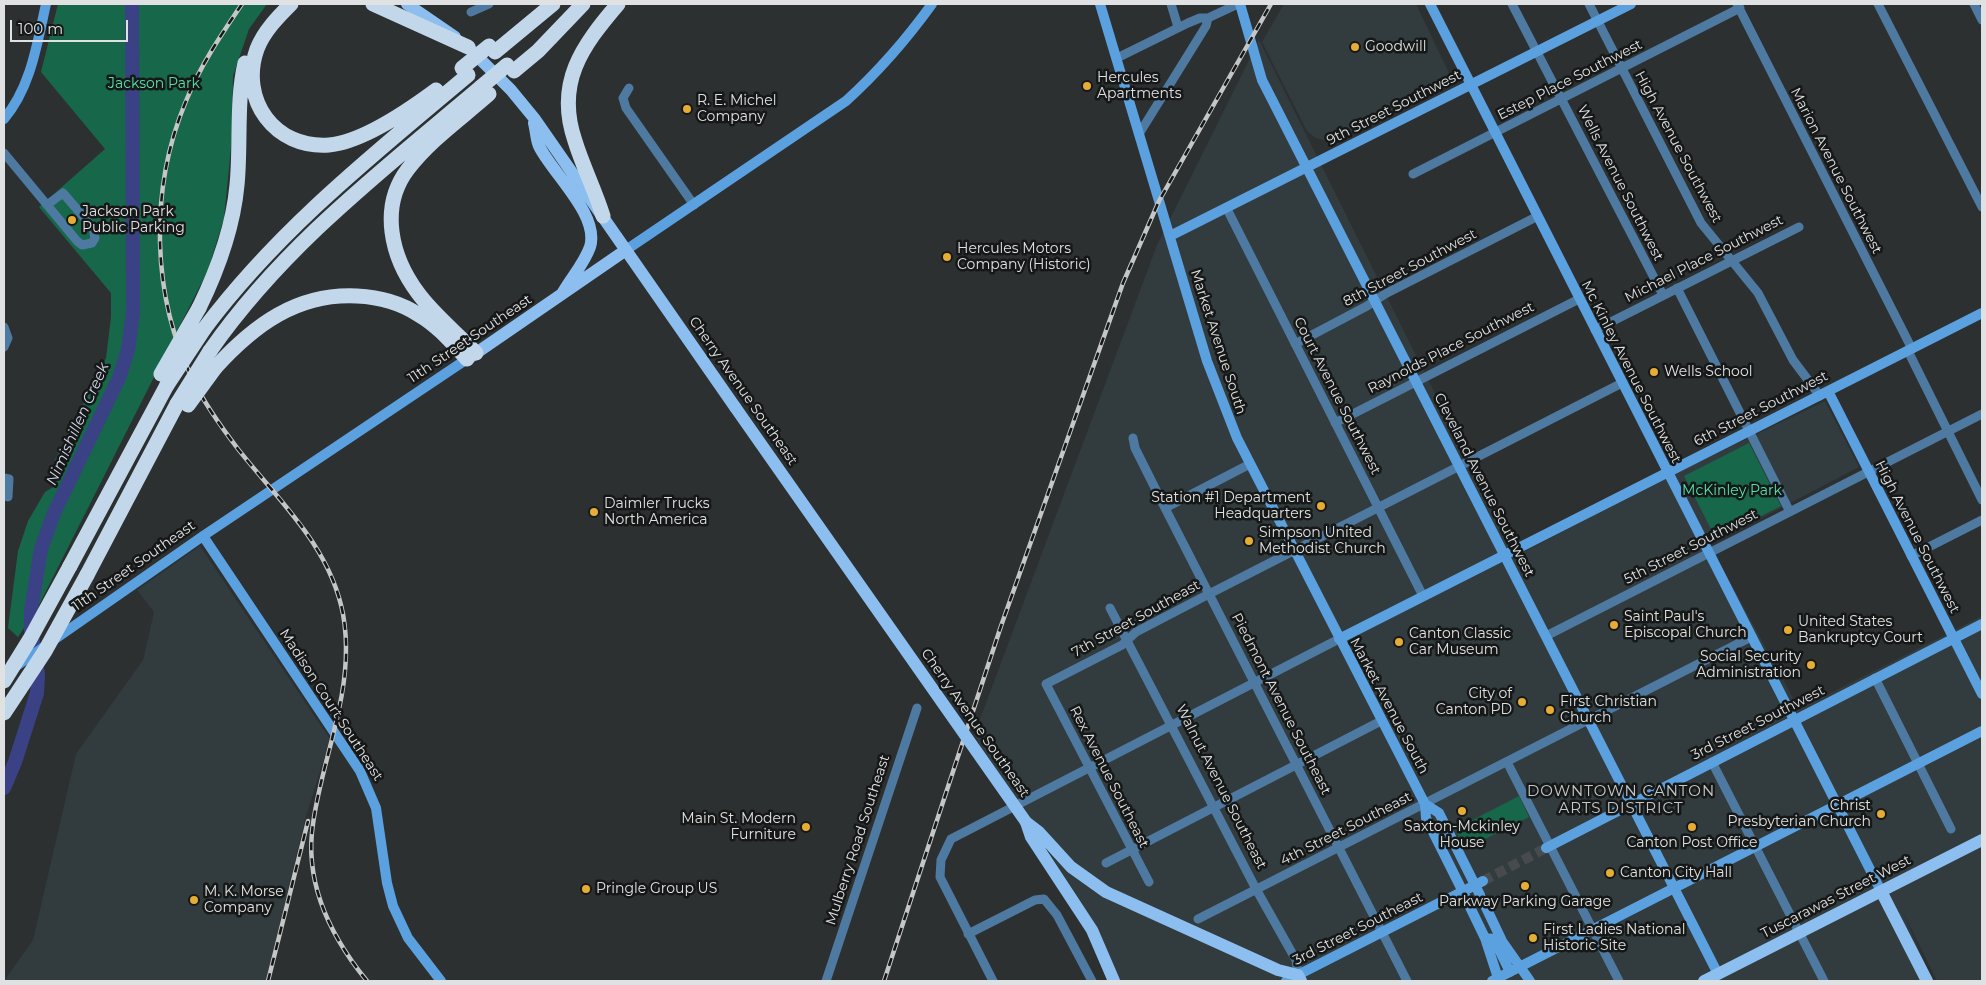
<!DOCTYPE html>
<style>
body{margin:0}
#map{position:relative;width:1986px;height:985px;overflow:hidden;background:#2d3031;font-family:Montserrat,sans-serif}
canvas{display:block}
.frame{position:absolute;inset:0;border:5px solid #dfe1e2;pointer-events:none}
.scale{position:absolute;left:10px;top:20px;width:118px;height:22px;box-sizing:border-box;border:2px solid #dfe1e2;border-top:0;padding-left:6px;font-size:15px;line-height:18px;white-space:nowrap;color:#dfe1e2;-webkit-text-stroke:4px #161818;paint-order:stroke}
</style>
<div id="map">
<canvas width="1986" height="985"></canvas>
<div class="frame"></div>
<div class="scale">100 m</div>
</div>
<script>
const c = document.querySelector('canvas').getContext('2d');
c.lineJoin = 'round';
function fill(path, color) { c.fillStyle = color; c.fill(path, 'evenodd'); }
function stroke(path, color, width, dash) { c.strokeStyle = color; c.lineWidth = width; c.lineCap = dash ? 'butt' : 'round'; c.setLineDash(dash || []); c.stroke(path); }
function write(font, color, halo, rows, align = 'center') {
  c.font = font + ' Montserrat,sans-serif'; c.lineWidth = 5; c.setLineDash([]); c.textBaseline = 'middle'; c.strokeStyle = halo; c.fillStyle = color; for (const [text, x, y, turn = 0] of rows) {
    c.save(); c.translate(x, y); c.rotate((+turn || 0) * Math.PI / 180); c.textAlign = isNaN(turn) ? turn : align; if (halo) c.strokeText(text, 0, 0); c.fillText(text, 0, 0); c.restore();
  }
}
const built = new Path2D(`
 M1284 4H1416L1449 73 1445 83 1329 142 1314 137 1307 131 1262 42Z
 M1259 40 1516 556 1664 479 1825 401 1859 467 1710 545 1799 709 1982 616V981H1937L1902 910 1932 981H1120L1098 929 974 735 1157 245Z
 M200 546 330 739 305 820 266 981H4L33 940 76 754 143 660 154 612 137 590Z`);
const green = new Path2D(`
 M58 4H267L249 29 233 76 232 137 224 218 208 270 38 607 18 637 8 628 18 551 28 521 45 492 55 486 60 470 55 460 106 358 111 317V293L39 207 105 149 41 72Z
 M1749 443 1781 506 1716 539 1684 476Z
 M1519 796 1529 817 1465 849 1455 829Z`);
const river = new Path2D(`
 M4 788 15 762 37 693 38 674 31 630V610L41 549 54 513 119 378 128 350 133 312 132 4`);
const secondaryTunnel = new Path2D(`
 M1483 881 1546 848
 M1474 898 1476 902`);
const street = new Path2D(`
 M1171 4 1178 27
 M1512 4 1663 295
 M1589 4 1701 223 1758 293 1793 360 1820 396
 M1737 4 1912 349
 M1878 4 1982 207
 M1974 4 1982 20
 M471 12 489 4
 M1117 58 1188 23 1200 18H1208L1238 4
 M629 88 623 98 626 108 694 205
 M1139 134 1206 26 1208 18
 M4 153 77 241 82 245 92 243 95 238 93 228 63 193 47 205
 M1413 174 1740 8
 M1227 209 1423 596
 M1677 288 1790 512
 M4 327 8 338 4 347
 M1595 330 1799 227
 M1295 344 1367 306 1385 294 1538 216
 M1908 351 1982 500
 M1335 423 1579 299
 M1133 438 1135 448 1165 508 1407 981
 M4 478 9 479 8 497 4 496
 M1165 508 1250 464
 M1911 556 1982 520
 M1110 608 1256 889 1296 960 1298 975
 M1546 636 1982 414
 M1875 678 1951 829
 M1507 762 1619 981
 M1712 762 1824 981
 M1106 863 1381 721
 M1149 882 1046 684 1122 645 1136 632 1209 594 1622 383
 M1198 919 1751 637
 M968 934 1035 900 1044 899 1057 915 1092 981
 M826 981 917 708
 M993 981 940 877 941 860 951 839 1339 639`);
const secondary = new Path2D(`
 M1100 4 1207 361 1237 438 1425 804 1426 818 1468 902
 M1240 4 1262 80 1718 974
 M1430 4 1881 891
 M4 119C31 87 37 44 46 4
 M1170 236 1631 4
 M626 250 846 101C879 71 906 40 932 4
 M1828 391 1982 694
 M203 536 360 771 376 808 387 883 393 906 408 938 441 981
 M1339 639 1982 313
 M15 667 203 536 467 359
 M1425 804 1439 813 1480 895
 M1546 848 1982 624
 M1482 899 1502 941 1530 981
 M1446 900 1483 881
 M1469 905 1485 938 1499 981
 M1485 938 1494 939 1510 972
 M1286 981 1443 901
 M1492 981 1982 731`);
const primary = new Path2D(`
 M407 4 455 37
 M471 50 511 90 534 118 735 407
 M534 123C536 130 536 140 539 146 552 173 600 215 590 247 584 264 571 278 562 294
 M469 358 626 250
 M1026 822 1039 832 1071 867 1106 892 1278 970 1298 975 1301 981
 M1026 822 1031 837 1092 930 1114 981
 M1881 891 1927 981
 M1704 981 1982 840`);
const highway = new Path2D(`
 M291 4C278 17 264 31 257 49 239 100 275 149 329 145 363 142 409 110 436 90
 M373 4 468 47
 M495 52 553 4
 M514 71 538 51 583 4
 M603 216C595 190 583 167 575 141 555 83 582 46 618 4
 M199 308C218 269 233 229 237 185 241 145 236 102 245 63
 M204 329C278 230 374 154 468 75
 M210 351C283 246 384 169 481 87
 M476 353C457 333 434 315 418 293 391 257 379 207 408 169 430 140 462 118 489 94
 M215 368C254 325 297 293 357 296 379 297 401 303 419 315 438 326 452 343 467 359
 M70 566 167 385
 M87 575 177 404`);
const rail = new Path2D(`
 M242 4C221 35 200 66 186 101 149 189 151 297 194 382 206 406 222 428 238 449 279 501 330 546 343 614 349 647 346 677 339 709 331 748 318 786 313 824 304 883 331 937 367 981
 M268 981 308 821
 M884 981 1001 626 1123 283 1159 201 1271 4`);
const primaryBridge = new Path2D(`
 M735 407 1026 822`);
const highwayBridge = new Path2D(`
 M462 68 489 46
 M481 87 507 65
 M161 374 199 308
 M167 385 204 329
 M177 404 210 351
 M188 405 215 368
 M4 681 30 639 70 566
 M4 713 45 651 87 575`);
const markers = [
 [1355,47,5,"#e5ad35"],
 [1087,86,5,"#e5ad35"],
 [687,109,5,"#e5ad35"],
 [72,220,5,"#e5ad35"],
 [947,257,5,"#e5ad35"],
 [1654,372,5,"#e5ad35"],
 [1321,506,5,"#e5ad35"],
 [594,512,5,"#e5ad35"],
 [1249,541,5,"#e5ad35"],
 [1614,625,5,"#e5ad35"],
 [1788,630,5,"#e5ad35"],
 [1399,642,5,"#e5ad35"],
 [1811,665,5,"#e5ad35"],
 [1522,702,5,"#e5ad35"],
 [1550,710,5,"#e5ad35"],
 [1462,811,5,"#e5ad35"],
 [1881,814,5,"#e5ad35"],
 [806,827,5,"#e5ad35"],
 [1692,827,5,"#e5ad35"],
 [1610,873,5,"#e5ad35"],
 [1525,886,5,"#e5ad35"],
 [586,889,5,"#e5ad35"],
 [194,900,5,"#e5ad35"],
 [1533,938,5,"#e5ad35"]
];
const poiNames = [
 ["Goodwill",1365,47],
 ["Hercules",1097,78],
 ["Apartments",1097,94],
 ["R. E. Michel",697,101],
 ["Company",697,117],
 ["Jackson Park",82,212],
 ["Public Parking",82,228],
 ["Hercules Motors",957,249],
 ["Company (Historic)",957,265],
 ["Wells School",1664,372],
 ["Station #1 Department",1311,498,"right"],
 ["Headquarters",1311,514,"right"],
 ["Daimler Trucks",604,504],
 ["North America",604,520],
 ["Simpson United",1259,533],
 ["Methodist Church",1259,549],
 ["Saint Paul's",1624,617],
 ["Episcopal Church",1624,633],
 ["United States",1798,622],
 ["Bankruptcy Court",1798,638],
 ["Canton Classic",1409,634],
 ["Car Museum",1409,650],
 ["Social Security",1801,657,"right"],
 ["Administration",1801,673,"right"],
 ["City of",1512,694,"right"],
 ["Canton PD",1512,710,"right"],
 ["First Christian",1560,702],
 ["Church",1560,718],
 ["Christ",1871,806,"right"],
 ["Presbyterian Church",1871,822,"right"],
 ["Main St. Modern",796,819,"right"],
 ["Furniture",796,835,"right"],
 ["Saxton-Mckinley",1462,827,"center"],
 ["House",1462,843,"center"],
 ["Canton Post Office",1692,843,"center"],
 ["Canton City Hall",1620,873],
 ["Pringle Group US",596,889],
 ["M. K. Morse",204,892],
 ["Company",204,908],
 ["Parkway Parking Garage",1525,902,"center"],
 ["First Ladies National",1543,930],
 ["Historic Site",1543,946]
];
const streetNames = [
 ["Estep Place Southwest",1570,80,-27],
 ["9th Street Southwest",1394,108,-27],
 ["High Avenue Southwest",1678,147,62],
 ["Marion Avenue Southwest",1836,171,63],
 ["Wells Avenue Southwest",1620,183,63],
 ["Michael Place Southwest",1704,259,-27],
 ["8th Street Southwest",1410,268,-28],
 ["11th Street Southeast",470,339,-34],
 ["Market Avenue South",1218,342,72],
 ["Raynolds Place Southwest",1451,348,-27],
 ["Mc Kinley Avenue Southwest",1631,372,63],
 ["Cherry Avenue Southeast",743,391,55],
 ["Court Avenue Southwest",1337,396,63],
 ["6th Street Southwest",1761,409,-27],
 ["Cleveland Avenue Southwest",1484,485,63],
 ["High Avenue Southwest",1917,537,63],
 ["5th Street Southwest",1691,547,-27],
 ["11th Street Southeast",134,566,-35],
 ["7th Street Southeast",1136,619,-29],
 ["Piedmont Avenue Southeast",1281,704,63],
 ["Madison Court Southeast",331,705,57],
 ["Market Avenue South",1389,706,62],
 ["Cherry Avenue Southeast",975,723,55],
 ["3rd Street Southwest",1758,723,-27],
 ["Rex Avenue Southeast",1109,777,63],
 ["Walnut Avenue Southeast",1221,787,63],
 ["4th Street Southeast",1346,829,-27],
 ["Mulberry Road Southeast",858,840,-72],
 ["Tuscarawas Street West",1836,897,-27],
 ["3rd Street Southeast",1358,929,-27]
];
const parkNames = [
 ["Jackson Park",154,84],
 ["McKinley Park",1732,491]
];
const waterNames = [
 ["Nimishillen Creek",78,424,-66]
];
const neighbourhoodNames = [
 ["DOWNTOWN CANTON",1621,792],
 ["ARTS DISTRICT",1621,809]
];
fill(built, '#323b3e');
fill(green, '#17674b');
stroke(river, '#3a4285', 14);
stroke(secondaryTunnel, '#484b4c', 10, [10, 5]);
stroke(street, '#4e79a0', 9);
stroke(secondary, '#5ba1e0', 10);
stroke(primary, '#8cbfef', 12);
stroke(highway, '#c3d7eb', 15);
stroke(rail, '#c4c6c7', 4.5);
stroke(rail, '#161818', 2.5, [8]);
stroke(primaryBridge, '#8cbfef', 12);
stroke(highwayBridge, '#c3d7eb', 15);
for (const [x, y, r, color] of markers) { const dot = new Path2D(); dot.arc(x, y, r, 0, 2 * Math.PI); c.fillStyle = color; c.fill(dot); stroke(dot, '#161818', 2); }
write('14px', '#dfe1e2', '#161818', poiNames, 'left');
write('14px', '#dfe1e2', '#161818', streetNames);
write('14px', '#55e0ac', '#161818', parkNames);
write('italic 15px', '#d4d9ed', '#161818', waterNames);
c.letterSpacing = '1px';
write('15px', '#c4c8c9', '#161818', neighbourhoodNames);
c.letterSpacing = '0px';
</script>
